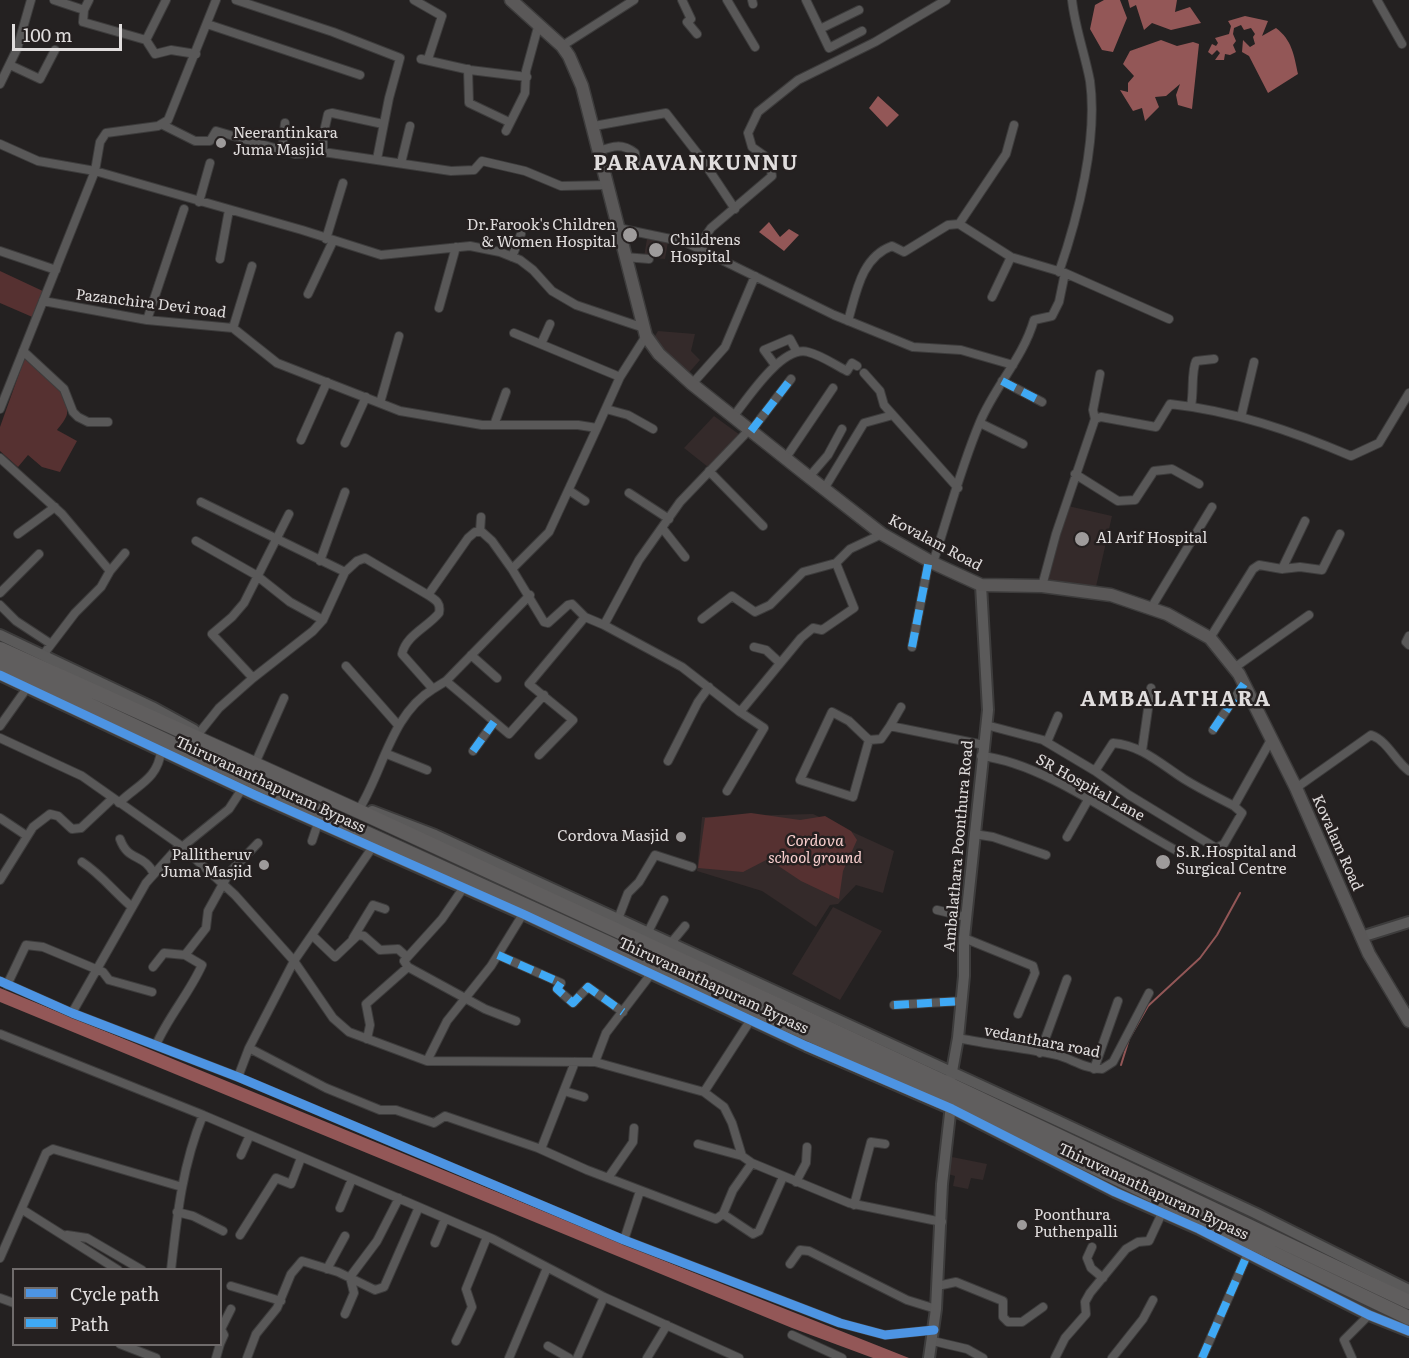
<!DOCTYPE html>
<style>
body{margin:0}
#map{position:relative;width:1409px;height:1358px;overflow:hidden;background:#242121;font-family:Literata,serif}
canvas{display:block}
.legend{position:absolute;left:12px;top:1268px;width:210px;height:78px;box-sizing:border-box;background:#252020;border:2px solid #706c6c;margin:0;padding:8px 10px;list-style:none;font-size:18px;color:#e0dddd}
.legend li{display:flex;align-items:center;gap:12px;height:30px}
.legend b{width:30px;border:2px solid #706c6c}
.scale{position:absolute;left:12px;top:24px;width:110px;height:27px;box-sizing:border-box;border:3px solid #e0dddd;border-top:0;padding-left:8px;font-size:18px;line-height:21px;white-space:nowrap;color:#e0dddd;-webkit-text-stroke:4px #252020;paint-order:stroke}
</style>
<div id="map">
<canvas width="1409" height="1358"></canvas>
<ul class="legend">
<li><b style="height:8px;background:#4d94e3"></b>Cycle path</li>
<li><b style="height:8px;background:#3fa9f5"></b>Path</li>
</ul>
<div class="scale">100 m</div>
</div>
<script>
const c = document.querySelector('canvas').getContext('2d');
c.lineJoin = 'round';
function fill(path, color) { c.fillStyle = color; c.fill(path, 'evenodd'); }
function stroke(path, color, width, dash) { c.strokeStyle = color; c.lineWidth = width; c.lineCap = dash ? 'butt' : 'round'; c.setLineDash(dash || []); c.stroke(path); }
function write(font, color, halo, rows, align = 'center') {
  c.font = font + ' Literata,serif'; c.lineWidth = 5; c.setLineDash([]); c.textBaseline = 'middle'; c.strokeStyle = halo; c.fillStyle = color; for (const [text, x, y, turn = 0] of rows) {
    c.save(); c.translate(x, y); c.rotate((+turn || 0) * Math.PI / 180); c.textAlign = isNaN(turn) ? turn : align; if (halo) c.strokeText(text, 0, 0); c.fillText(text, 0, 0); c.restore();
  }
}
const built = new Path2D(`
 M647 239 668 242 665 259 644 257Z
 M658 331 695 334 691 351 700 360 686 376 653 339Z
 M714 416 740 435 708 467 684 448Z
 M1068 506 1112 516 1095 591 1044 582 1060 507Z
 M813 814 894 851 883 893 856 885 838 904 830 905 816 927 762 891 697 871 702 817Z
 M833 907 882 931 840 1000 792 974Z
 M947 1156 987 1164 983 1180 971 1178 968 1189 953 1186 955 1176 944 1173Z`);
const green = new Path2D(`
 M0 271 47 293 37 319 0 303Z
 M25 357C40 370 70 390 67 414 66 419 60 426 57 430L77 441 60 472 42 467 28 455 18 467 0 451V427Z
 M751 813 800 820 825 816 851 831 857 840 843 871 839 899 801 881 768 859 743 872 698 868 705 818Z`);
const water = new Path2D(`
 M1104 0H1120L1127 18 1113 52 1102 50 1090 29 1095 5Z
 M1128 0H1177L1175 12 1190 7 1201 23 1171 30 1152 23 1144 30 1136 5 1130 8Z
 M1245 16 1268 21 1262 36 1276 28C1292 40 1294 55 1298 74L1268 93 1249 56 1242 52 1243 40 1250 47 1255 44 1253 37 1255 34 1251 28 1244 30 1241 25 1234 28 1233 34 1236 41 1233 45 1236 52 1230 55 1225 54 1224 60H1215L1220 53 1217 50 1212 55 1208 52 1212 44 1216 46 1218 43 1215 38 1229 34 1231 26 1228 21Z
 M1161 40 1177 46 1193 42 1199 44 1192 109 1178 105 1176 95 1180 84 1166 96 1155 97 1159 107 1145 121 1142 108 1133 111 1120 90 1128 92V83L1134 76 1123 64 1130 51Z
 M878 96 899 115 887 127 869 108Z
 M769 222 780 237 789 229 799 235 784 251 759 232Z
 M0 988 687 1270 909 1358H873L792 1328 0 1002Z`);
const stream = new Path2D(`
 M1121 1065 1129 1039 1148 1006 1200 958 1217 935 1240 893`);
const street = new Path2D(`
 M54 0 84 10 89 0
 M236 0 333 32 400 58 389 98 377 159
 M414 0 442 16 428 59
 M682 0 691 19 687 22 697 34
 M727 0 755 47
 M752 0 753 4
 M806 0 829 48 862 31
 M1377 0 1402 44
 M84 10 83 22 146 40 155 54 171 50 196 54
 M207 24 360 75
 M820 29 859 10
 M146 40 166 0
 M562 46 634 0
 M421 59 470 70 527 77
 M10 65 40 79 55 50
 M468 69 469 103 509 122
 M0 84 17 49 31 0
 M163 125 195 141H210L216 131 295 154 323 152 451 171 474 170 482 161 525 171 561 186 607 185
 M594 126 666 113 701 158 735 209
 M506 131 525 93 526 71 538 27
 M0 144 38 161 95 171 302 230 381 255 470 246 500 252 520 260 533 270 552 291 576 305 644 328
 M282 150 285 123
 M599 151C613 146 622 143 635 153L636 164
 M323 152V136L328 114 332 113 383 124
 M401 163 410 126
 M199 202 210 163
 M959 224 1006 154 1014 125
 M618 228 685 242 834 315 913 347 961 350 1013 365
 M326 239 343 183
 M698 247 711 228 772 176 769 159 752 147 748 133 758 112 798 80 875 42 946 0
 M0 251 56 270
 M512 257 521 234
 M625 257 649 259
 M220 259 229 210
 M1059 272C1078 217 1098 139 1090 81 1085 54 1075 28 1072 0
 M308 294 333 241
 M992 297 1011 257
 M43 301 147 320 233 328 277 363 400 411 482 425H578L597 428 620 377 646 336
 M439 308 456 247
 M147 320 184 209
 M848 321C856 294 861 257 892 246L904 252 948 225 959 224 1011 257 1065 273 1169 319
 M233 328 252 266
 M514 333 620 377
 M541 344 550 324
 M23 351 64 389 73 412 78 417 88 422H108
 M775 365 764 350 790 339 797 352
 M864 373 880 391 884 405 958 488
 M1002 381 1042 402
 M692 384 725 347 755 276
 M380 403 399 336
 M1191 406C1194 391 1191 372 1196 361L1214 359
 M0 409 95 171 100 142 106 133 158 126 168 120 216 0
 M606 409 628 415 653 429
 M733 417C748 398 782 345 808 352 821 355 835 365 847 371L852 363 857 366
 M1241 417 1254 362
 M1095 419 1093 410 1100 374
 M980 423 1023 444
 M494 425 506 392
 M749 430 680 502 639 560 604 625 682 667 740 712 801 638 813 628 822 630 854 608 836 563
 M751 431 791 379
 M301 440 327 382
 M345 443 366 397
 M0 458 62 514 110 571 101 587 75 613 43 655
 M785 459 833 388
 M709 471 763 526
 M1075 474 1118 501 1135 500 1154 471 1172 469 1199 484
 M809 477 828 455 842 429
 M824 489 864 423 893 415
 M570 491 585 501
 M629 493 669 519
 M201 502 345 572 357 561 365 558 428 595
 M663 529 685 557
 M480 532 481 517
 M18 534 55 507
 M196 541 256 575 290 602 323 620 345 572
 M320 561 345 492
 M933 563C948 516 961 467 980 422 995 386 1023 358 1034 320L1052 316 1059 302 1065 273
 M512 569 544 622 548 623 568 605 572 604 585 617
 M1282 569 1305 521
 M110 571 125 553
 M1042 586 1056 534 1095 419 1101 417 1156 427 1170 404C1234 411 1292 431 1351 456L1379 443 1409 393
 M0 593 39 554
 M0 605 16 621 51 644
 M1151 608 1212 507
 M702 619 732 596 755 612 770 605 803 572 836 563 850 549 882 534
 M1409 636 1406 642 1409 645
 M1210 638 1253 569 1259 565 1282 569 1300 567 1322 570 1340 534
 M754 647 766 650 780 663
 M912 647 929 560
 M471 655 497 678
 M346 666 398 725
 M1234 668 1309 615
 M253 678 313 631 323 620
 M446 681 509 734 544 695
 M433 689 446 681 530 595
 M901 707 890 726 984 745
 M986 725 1043 740 1095 771 1113 743C1141 745 1162 765 1184 779 1200 789 1217 797 1234 806L1272 738
 M0 726 27 688
 M1213 730 1244 684
 M199 733 219 708 253 678 212 634 232 617 244 603 289 514
 M0 738 82 776 180 845 235 895 294 961 333 1018 349 1032 427 1061 595 1062 704 1092 724 1107 732 1123 742 1156 752 1163 849 1203 942 1222
 M869 740 849 721 832 712 800 780 853 797 869 740 881 739 890 726
 M1047 742 1058 716
 M473 751 494 722
 M1142 751 1151 688
 M387 754 427 770
 M539 755 573 720 529 684 585 617 604 625
 M981 756C1046 763 1124 824 1183 854
 M257 759 284 698
 M668 761 698 702 709 687
 M1095 771 1129 795 1216 848 1224 844 1242 813 1234 806
 M1296 788 1371 735C1388 741 1395 761 1409 771
 M727 791 764 728 740 712
 M119 803C137 785 158 779 161 751
 M361 806C384 767 392 714 433 689L402 654C406 635 428 627 439 613 441 603 436 600 428 595L468 538 475 532H482L492 541 512 569 549 532 597 428
 M0 818 27 836
 M974 834 993 837 1046 855
 M1067 837 1088 800
 M120 839C128 862 144 853 154 874
 M312 841 318 823
 M182 847 229 809 242 789
 M82 862C102 875 114 892 132 907
 M0 880 33 827 50 814 58 816 72 829 81 828 112 799
 M937 910 966 917
 M618 919 628 893 639 882 655 855 692 867
 M648 932 664 900
 M312 935 335 957 358 935 364 936 380 950 398 949 407 957
 M353 938 373 905 385 909
 M964 938 1033 966 1035 973 1018 1014
 M671 943 685 926
 M498 955 561 983 557 989 573 1003 588 987 623 1012
 M153 967 164 953 185 955
 M408 967 485 1009 516 1021
 M0 981 72 1013 238 1077 624 1240 840 1323 885 1335 934 1330
 M7 985 26 945 43 947 103 972 109 980 152 992
 M894 1005 962 1001
 M72 1013 146 883 180 845
 M0 1034 203 1115 419 1207 493 1239 604 1297 739 1358
 M958 1038C991 1045 1025 1048 1057 1055 1072 1059 1085 1069 1102 1069L1113 1062 1149 993
 M367 1039 370 1025 366 1004 408 967 404 961 442 919 464 887
 M156 1045C168 1017 189 994 202 965L185 955 206 928 208 911 229 873 258 843
 M249 1048 326 1088 380 1110H396L434 1123 445 1116 538 1148 587 1170 716 1219 723 1214 733 1190 752 1163
 M1040 1053 1067 979
 M427 1061 447 1021 491 966 523 914
 M595 1062 606 1033 651 974
 M1094 1069 1118 1001
 M238 1077 249 1048 294 961 372 848
 M564 1091 584 1097
 M704 1092 750 1021
 M698 1144 742 1156
 M541 1149 575 1062
 M241 1155 249 1137
 M608 1178 633 1142 634 1128
 M796 1182 806 1163 807 1147
 M854 1205 871 1142 885 1144
 M340 1208 352 1179
 M23 1210 118 1270
 M177 1212 193 1216 223 1231
 M723 1214 753 1234 759 1231 783 1177
 M67 1235 87 1238 142 1270
 M240 1235 276 1178 291 1184 301 1158
 M624 1240 640 1191
 M435 1243 445 1219
 M1092 1247 1087 1258 1091 1268 1103 1278
 M0 1258 46 1153 53 1149 182 1187
 M790 1264 800 1250 809 1251 907 1300 936 1309
 M327 1269 345 1236
 M171 1270C177 1216 182 1166 203 1115
 M231 1286 281 1301
 M937 1286 956 1282 1003 1301V1317L1008 1322H1022L1043 1307
 M0 1298 14 1303
 M345 1314 354 1293 350 1277 377 1241 399 1198
 M792 1335 842 1358
 M456 1341 472 1307 466 1289 487 1237
 M933 1341 967 1349 983 1358
 M120 1344 156 1358
 M220 1344 224 1335 221 1329 231 1309
 M548 1346 569 1358
 M216 1358 220 1344
 M247 1358 256 1334 277 1308 291 1274 302 1261 338 1272 375 1290 384 1287 419 1207
 M509 1358 547 1268
 M577 1358 604 1297
 M647 1358 667 1325
 M1055 1358 1065 1338 1086 1314 1085 1302 1090 1293 1126 1249 1138 1242 1149 1241 1162 1213
 M1112 1358 1143 1319 1153 1300
 M1202 1358 1248 1253
 M1352 1358 1344 1340 1369 1315`);
const secondary = new Path2D(`
 M0 635 152 707 194 730
 M0 675 255 795 523 914 806 1046 952 1109 1115 1192 1199 1229 1369 1315 1409 1331
 M372 811 435 835 1056 1120 1255 1213 1409 1290
 M1361 937 1409 922
 M951 1077 958 1038 964 976V938L988 710 981 585
 M929 1358 936 1309 942 1184 951 1105`);
const primary = new Path2D(`
 M511 0 562 46 569 56 582 86 646 336 659 354 692 384 809 477 882 534 933 563 981 585 1042 586 1111 595 1167 614 1210 638 1239 674 1296 788 1369 954 1409 1021`);
const highway = new Path2D(`
 M0 649 365 814 951 1085 1409 1302
 M0 663 263 786 951 1099 1409 1318`);
const quiet = new Path2D(`
 M1002 381 1042 402
 M751 431 791 379
 M912 647 929 560
 M1213 730 1244 684
 M473 751 494 722
 M498 955 561 983 557 989 573 1003 588 987 623 1012
 M894 1005 962 1001
 M1202 1358 1248 1253`);
const cycleway = new Path2D(`
 M0 675 255 795 523 914 806 1046 952 1109 1115 1192 1199 1229 1369 1315 1409 1331
 M0 981 72 1013 238 1077 624 1240 840 1323 885 1335 934 1330`);
const markers = [
 [221,143,6,"#9e9b9b"],
 [630,235,8,"#9e9b9b"],
 [656,250,8,"#9e9b9b"],
 [1082,539,8,"#9e9b9b"],
 [681,837,6,"#9e9b9b"],
 [1163,862,8,"#9e9b9b"],
 [264,865,6,"#9e9b9b"],
 [1022,1225,6,"#9e9b9b"]
];
const poiNames = [
 ["Neerantinkara",233,134],
 ["Juma Masjid",233,151],
 ["Dr.Farook's Children",616,226,"right"],
 ["& Women Hospital",616,243,"right"],
 ["Childrens",670,241],
 ["Hospital",670,258],
 ["Al Arif Hospital",1096,539],
 ["Cordova Masjid",669,837,"right"],
 ["S.R.Hospital and",1176,853],
 ["Surgical Centre",1176,870],
 ["Pallitheruv",252,856,"right"],
 ["Juma Masjid",252,873,"right"],
 ["Poonthura",1034,1216],
 ["Puthenpalli",1034,1233]
];
const streetNames = [
 ["Pazanchira Devi road",151,304,7],
 ["Kovalam Road",935,543,28],
 ["Thiruvananthapuram Bypass",270,785,25],
 ["SR Hospital Lane",1090,788,29],
 ["Kovalam Road",1337,843,66],
 ["Ambalathara Poonthura Road",959,846,-85],
 ["Thiruvananthapuram Bypass",713,986,25],
 ["vedanthara road",1042,1042,11],
 ["Thiruvananthapuram Bypass",1153,1192,25]
];
const parkNames = [
 ["Cordova",815,842],
 ["school ground",815,859]
];
const districtNames = [
 ["PARAVANKUNNU",696,164],
 ["AMBALATHARA",1176,700]
];
fill(built, '#342a2a');
fill(green, '#563131');
fill(water, '#935757');
stroke(stream, '#935757', 2);
stroke(street, '#3d3c3c', 10);
stroke(secondary, '#3d3c3c', 14);
stroke(primary, '#3d3c3c', 15);
stroke(highway, '#3d3c3c', 16);
stroke(street, '#595858', 8);
stroke(secondary, '#5b5a5a', 10);
stroke(primary, '#5a5858', 12);
stroke(highway, '#605e5e', 14);
stroke(quiet, '#3fa9f5', 8, [15, 8]);
stroke(cycleway, '#4d94e3', 9);
for (const [x, y, r, color] of markers) { const dot = new Path2D(); dot.arc(x, y, r, 0, 2 * Math.PI); c.fillStyle = color; c.fill(dot); stroke(dot, '#252020', 2); }
write('15px', '#e0dddd', '#252020', poiNames, 'left');
write('15px', '#e0dddd', '#252020', streetNames);
write('italic 15px', '#f9cfce', '#252020', parkNames);
c.letterSpacing = '1.5px';
write('bold 21px', '#e0dddd', '#252020', districtNames);
c.letterSpacing = '0px';
</script>
